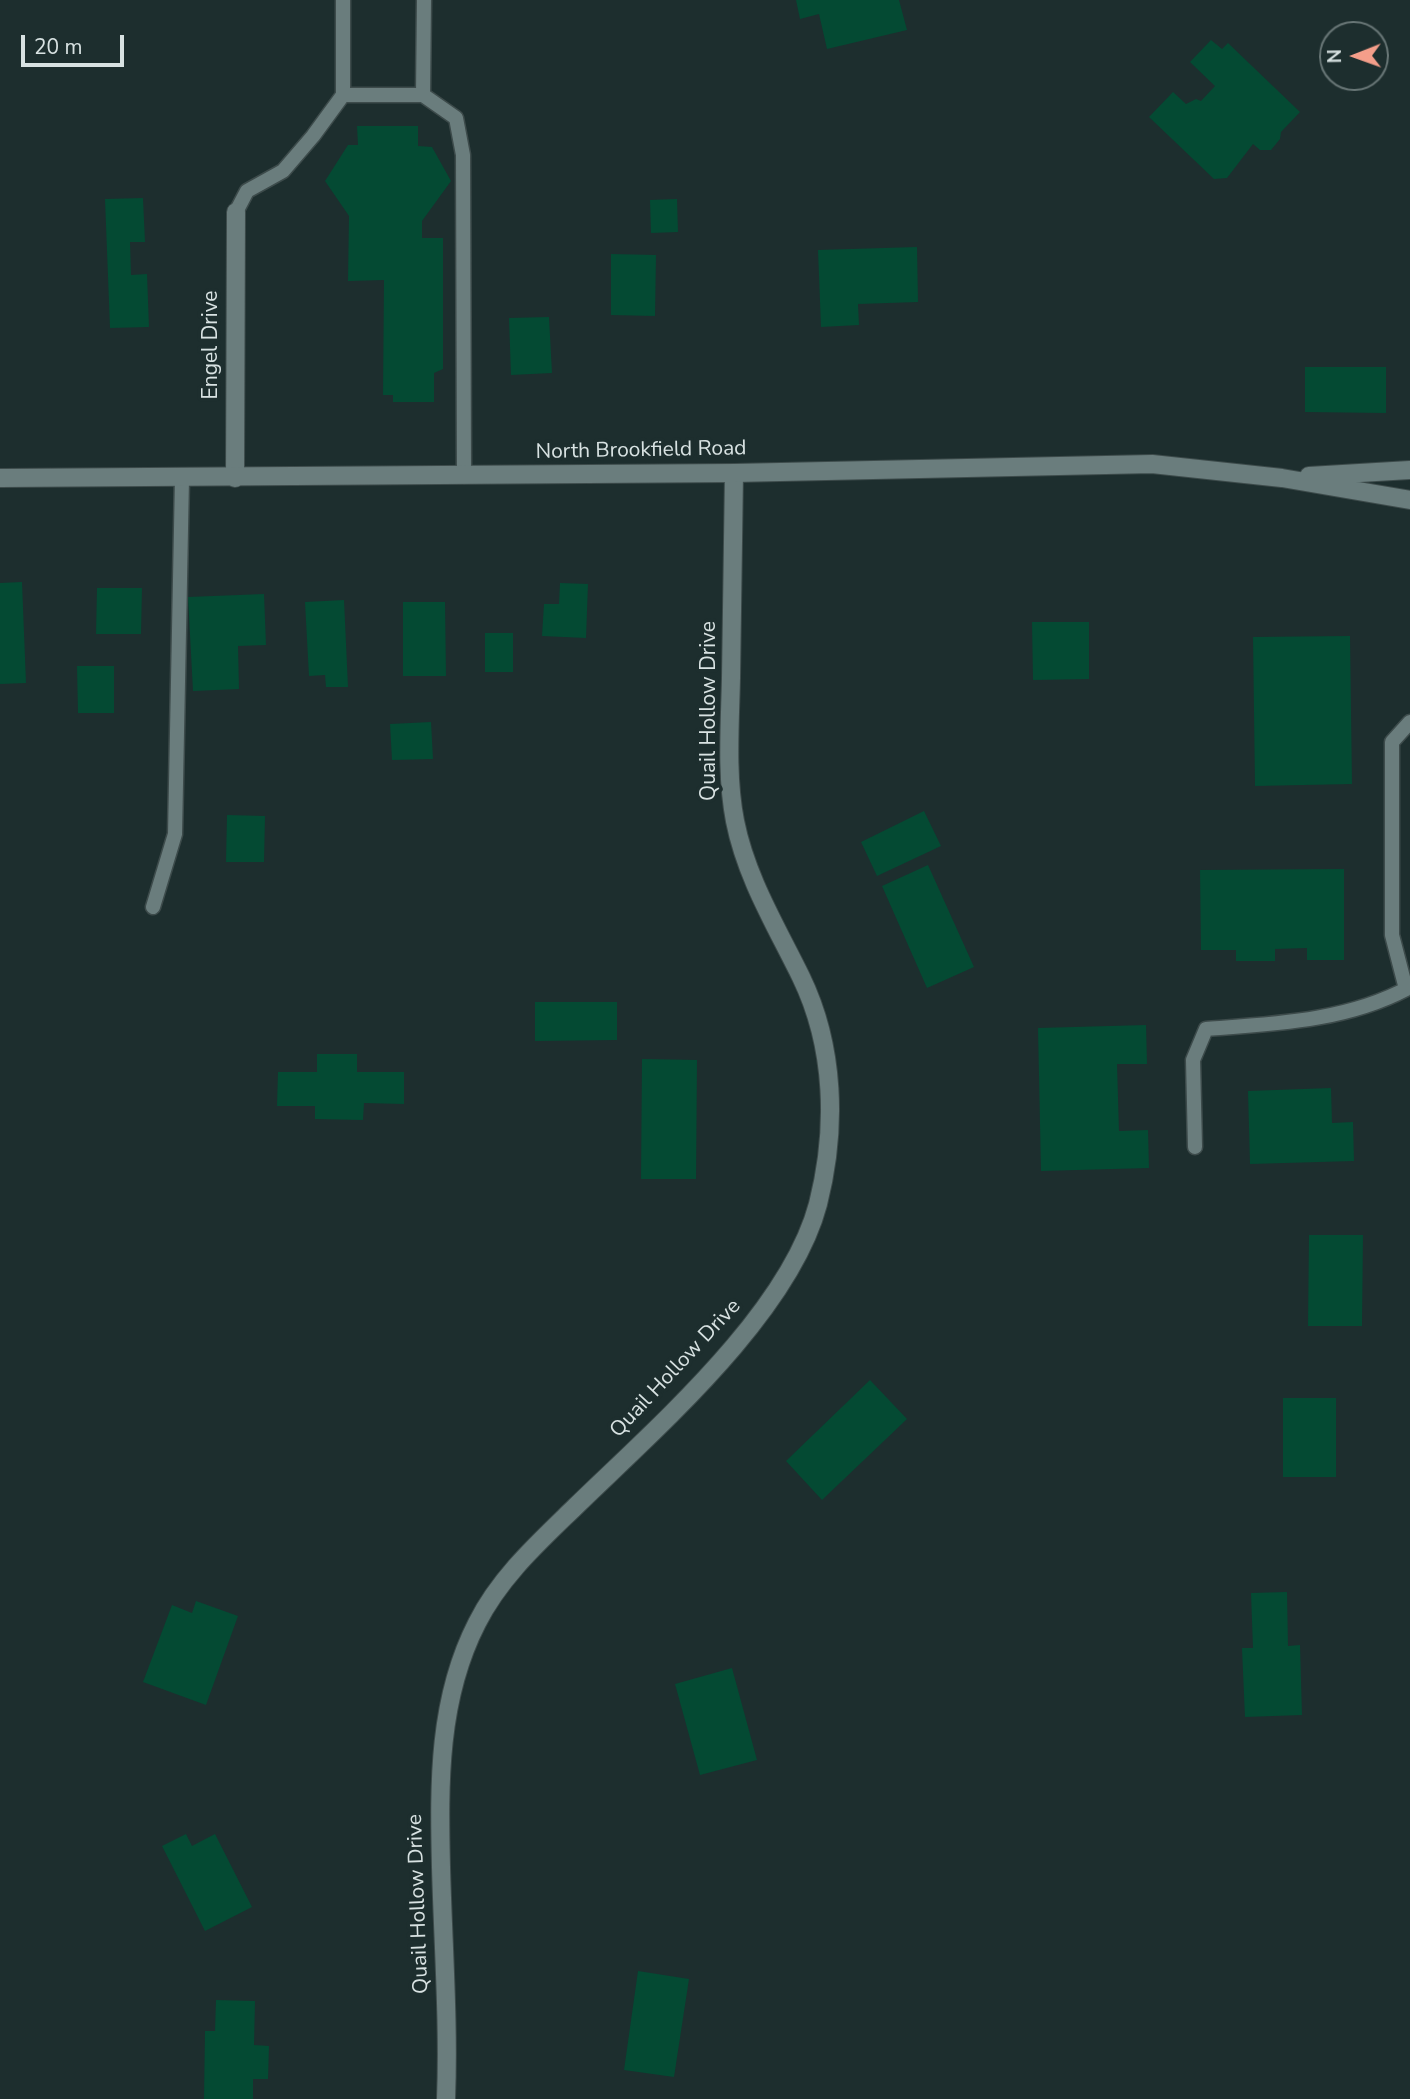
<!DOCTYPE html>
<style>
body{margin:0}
#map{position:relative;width:1410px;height:2099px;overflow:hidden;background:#1d2e2e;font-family:"Nunito Sans",sans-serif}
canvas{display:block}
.north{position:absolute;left:1319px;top:21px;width:70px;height:70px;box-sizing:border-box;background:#1d2e2e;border:2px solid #687676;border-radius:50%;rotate:269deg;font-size:19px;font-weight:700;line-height:28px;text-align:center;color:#d8e2e2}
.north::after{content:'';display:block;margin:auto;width:24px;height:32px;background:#f49e8a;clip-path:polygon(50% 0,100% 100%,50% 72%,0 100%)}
.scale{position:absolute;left:21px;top:35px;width:103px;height:32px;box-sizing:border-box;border:4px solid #d8e2e2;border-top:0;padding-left:9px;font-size:21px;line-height:24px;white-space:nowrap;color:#d8e2e2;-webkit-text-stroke:5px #1d2e2e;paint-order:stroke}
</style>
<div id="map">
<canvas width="1410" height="2099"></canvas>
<div class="north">N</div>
<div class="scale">20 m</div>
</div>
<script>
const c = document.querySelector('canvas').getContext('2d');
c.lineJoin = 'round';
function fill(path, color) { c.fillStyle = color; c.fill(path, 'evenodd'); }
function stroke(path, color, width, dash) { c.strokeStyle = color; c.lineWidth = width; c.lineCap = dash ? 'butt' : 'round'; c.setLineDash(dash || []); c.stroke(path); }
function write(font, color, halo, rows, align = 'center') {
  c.font = font + ' "Nunito Sans",sans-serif'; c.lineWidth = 7; c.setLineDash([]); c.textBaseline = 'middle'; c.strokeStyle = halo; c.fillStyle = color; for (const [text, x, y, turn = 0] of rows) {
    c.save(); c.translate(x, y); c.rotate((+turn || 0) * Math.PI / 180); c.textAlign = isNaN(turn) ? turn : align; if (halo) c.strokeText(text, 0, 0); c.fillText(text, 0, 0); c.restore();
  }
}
const building = new Path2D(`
 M796 0H899L907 30 827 49 819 14 800 19Z
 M1211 40 1222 49 1228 43 1300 112 1281 132 1280 139 1271 150H1260L1253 144 1227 178 1214 179 1149 117 1173 92 1186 104 1196 99 1201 101 1215 86 1190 62Z
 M357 126H418V146L432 147 451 181 422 221V238H443V369L434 373V402H393V395H383L384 280 348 281 349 216 325 181 348 145H358Z
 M143 198 145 242H130L131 275 147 274 149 327 110 328 105 199Z
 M677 199 678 232 651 233 650 200Z
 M917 247 918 302 858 304 859 325 821 327 818 250Z
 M611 254 656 255 655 316 611 315Z
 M549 317 552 373 511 375 509 318Z
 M1305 367H1386V413L1305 412Z
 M22 582 26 683 0 684V583Z
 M560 583 588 584 586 638 542 636 544 604H559Z
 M97 588H142L141 634H96Z
 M264 594 266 645 238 646 239 689 193 691 188 597Z
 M344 600 348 687H326L325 675 309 676 305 602Z
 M403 602H445L446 676H403Z
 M1032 622H1089V679L1033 680Z
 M485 633H513V672H485Z
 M1350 636 1352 784 1255 786 1253 637Z
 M77 666H114V713H78Z
 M431 722 433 759 392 760 390 724Z
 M924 811 941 846 877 876 861 842Z
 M227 815 265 816 264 862H226Z
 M928 865 974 967 927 988 882 886Z
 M1344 869V960H1307V948L1275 949V961H1236V950H1201L1200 870Z
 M535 1002H617V1040L535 1041Z
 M1146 1025 1147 1064H1117L1119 1131 1148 1130 1149 1168 1041 1171 1038 1028Z
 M317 1054H357V1072H404V1104L364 1103 363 1120 315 1119V1106H277L278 1072H317Z
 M642 1059 697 1060 696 1179H641Z
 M1331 1088 1332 1123 1353 1122 1354 1161 1250 1164 1248 1091Z
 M1309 1235H1363L1362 1326H1308Z
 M870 1380 907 1419 822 1500 786 1461Z
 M1283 1398H1336V1477H1283Z
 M1287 1592 1288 1646 1300 1645 1302 1715 1245 1717 1242 1648H1253L1251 1593Z
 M196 1601 238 1616 206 1705 143 1682 172 1605 192 1613Z
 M732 1668 757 1760 700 1775 675 1684Z
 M186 1834 192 1846 215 1834 252 1907 205 1931 162 1846Z
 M638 1971 689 1979 674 2077 624 2070Z
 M216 2000 255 2001 254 2045 269 2046 268 2079H253V2099H204L205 2031H215Z`);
const service = new Path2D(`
 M343 95H423L424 0
 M423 95 456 118 463 155 464 476
 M236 212 247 191 283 171 313 136 343 95V0
 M153 907 175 834 182 478
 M1406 989 1392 935V742L1410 722
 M1195 1147 1193 1060 1206 1029C1275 1024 1348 1021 1410 987`);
const minor = new Path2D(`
 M235 478 236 212
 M446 2099C449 2022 443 1944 441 1867 439 1783 438 1699 477 1623 500 1577 539 1542 575 1507 655 1429 789 1314 818 1204 837 1129 835 1047 801 977 776 926 746 877 735 821 726 775 730 725 731 678 732 610 733 542 734 473`);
const tertiary = new Path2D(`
 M1309 476 1410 470
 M0 478 734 473 1152 464 1282 478 1410 500`);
const streetNames = [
 ["Engel Drive",212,345,-90],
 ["North Brookfield Road",641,451,-1],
 ["Quail Hollow Drive",710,711,-90],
 ["Quail Hollow Drive",676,1369,-47],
 ["Quail Hollow Drive",419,1904,-92]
];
fill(building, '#044a33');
stroke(service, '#3d4b4b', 17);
stroke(minor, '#3d4b4b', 20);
stroke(tertiary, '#3d4b4b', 20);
stroke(service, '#6a7d7d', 14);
stroke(minor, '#6a7d7d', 18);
stroke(tertiary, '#6a7d7d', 18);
write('21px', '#d8e2e2', '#1d2e2e', streetNames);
</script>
